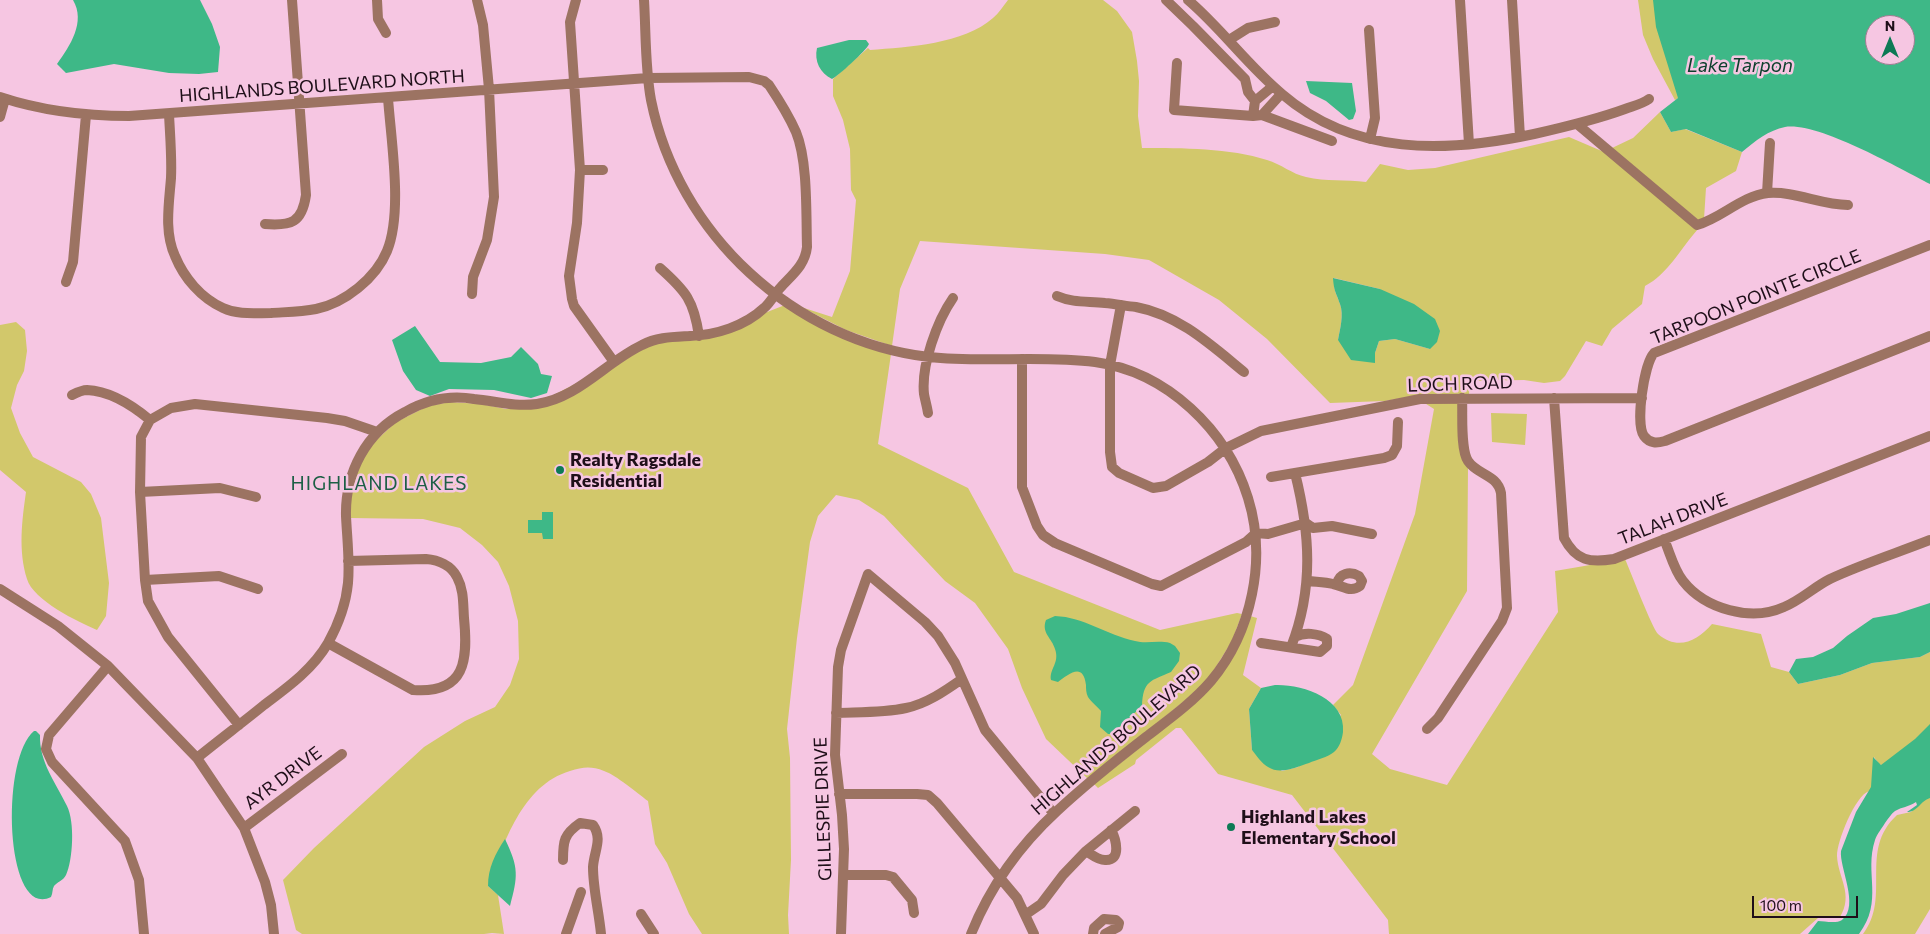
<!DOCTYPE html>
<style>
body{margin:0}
#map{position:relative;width:1930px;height:934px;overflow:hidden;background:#f6c6e2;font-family:Commissioner,sans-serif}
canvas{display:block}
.north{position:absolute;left:1865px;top:15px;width:50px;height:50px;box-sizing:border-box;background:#f6c6e2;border:1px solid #a07d92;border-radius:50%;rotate:0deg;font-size:14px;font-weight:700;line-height:20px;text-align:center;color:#1f0f19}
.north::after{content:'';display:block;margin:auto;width:18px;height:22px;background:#0d7a55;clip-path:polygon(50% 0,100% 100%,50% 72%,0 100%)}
.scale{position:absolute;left:1752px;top:896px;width:106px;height:22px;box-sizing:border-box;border:2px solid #1f0f19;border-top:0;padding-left:6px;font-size:15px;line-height:18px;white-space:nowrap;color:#1f0f19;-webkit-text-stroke:4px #f6c6e2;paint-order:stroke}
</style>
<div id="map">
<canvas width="1930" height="934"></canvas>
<div class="north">N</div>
<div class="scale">100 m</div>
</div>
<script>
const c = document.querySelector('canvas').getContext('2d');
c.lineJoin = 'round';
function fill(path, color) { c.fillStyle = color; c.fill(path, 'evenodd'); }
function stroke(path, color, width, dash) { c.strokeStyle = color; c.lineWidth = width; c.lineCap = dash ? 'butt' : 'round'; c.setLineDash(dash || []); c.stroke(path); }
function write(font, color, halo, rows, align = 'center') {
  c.font = font + ' Commissioner,sans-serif'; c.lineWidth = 5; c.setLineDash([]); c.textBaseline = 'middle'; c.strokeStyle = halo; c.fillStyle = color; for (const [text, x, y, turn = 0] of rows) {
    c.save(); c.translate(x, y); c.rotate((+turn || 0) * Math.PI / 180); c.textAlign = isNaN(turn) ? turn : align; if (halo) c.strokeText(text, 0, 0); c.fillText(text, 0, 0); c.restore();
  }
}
const green = new Path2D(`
 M1008 0H1103L1117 11 1132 32 1137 61 1139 81 1138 116 1142 148C1182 148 1230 148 1267 160 1281 164 1292 174 1306 177 1326 182 1346 179 1366 182L1380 164 1408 170 1435 168 1569 137 1604 152 1698 229C1681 248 1668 274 1645 286L1642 304 1612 329 1602 346 1586 341 1565 376 1560 381 1544 383 1524 380 1470 381 1469 394H1424L1385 401 1330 403 1267 339 1219 300 1149 260 1105 254 920 241 900 289 892 346 846 330 801 307 832 317 850 271 856 200 851 190 850 149 843 120 833 96V79L868 48 870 50C908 47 964 44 993 18 999 13 1003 6 1008 0ZM1334 278 1380 289 1430 349 1395 339 1379 341 1375 353 1338 340C1340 329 1344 315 1340 304 1336 292 1334 293 1334 278Z
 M1638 0H1670L1685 94 1675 100 1653 59 1643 35Z
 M1660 112 1671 132 1685 129 1742 152 1736 171 1706 188 1704 219 1698 220 1612 148 1633 138Z
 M785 305C819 329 851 340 891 354L878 444 968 488 1014 572 1160 630 1237 613 1242 614 1232 641 1209 678 1188 698 1088 779 1046 739 1022 688 1008 649 975 603 945 581 884 516 859 500 836 495 818 516 810 542 797 638 787 729 790 758 791 860 788 915 789 934H702L689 914 667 863 655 844 648 801C637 793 616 775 604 771 591 766 583 767 570 771 522 785 504 843 488 886L498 895 504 934 492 933 484 934H302L296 930 283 880 314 848 424 747 465 721 495 707 510 685 519 659 518 621 509 586 498 562 482 545 460 528 423 519 350 518V503L356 472 371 445 396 422 428 406 450 402 481 404 506 409H527L640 350 661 342 696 340Z
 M16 322 25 330 27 351 24 371 17 385 11 408 20 433 33 457 81 482 91 494 101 518 109 583 106 616 97 630C78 622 33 600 27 579 18 551 22 520 26 492L0 470V325Z
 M1423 402H1459L1468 468 1467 591 1372 754 1390 769 1447 785 1558 612 1555 571 1625 559C1630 570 1652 628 1658 634 1678 651 1697 641 1712 624L1761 634 1771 667 1789 672 1798 684 1840 675 1872 663 1920 657 1930 652V737L1888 768 1879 764 1874 757 1877 786 1876 794 1869 791C1855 796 1837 841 1837 856 1838 878 1854 894 1840 917L1818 918 1800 934H1389L1388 920 1292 795 1218 774 1181 728H1176L1136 760 1135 764 1098 788 1094 784 1193 705 1250 616 1257 618 1243 675 1261 688 1249 709 1252 750 1282 771 1298 767 1341 715 1333 705 1353 685 1415 514 1434 409Z
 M1491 413 1527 414 1525 445 1492 442Z
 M1928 794H1930V909L1915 934H1863C1892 896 1858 851 1897 815L1911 812Z`);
const water = new Path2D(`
 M73 0H200L212 24 220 47 218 72 199 74 169 73 114 64 66 73 57 64C70 46 86 22 73 0Z
 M1653 0H1930V184C1898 168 1819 122 1785 127 1769 130 1755 141 1742 152L1686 129 1671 132 1660 112 1678 98 1656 27ZM1875 25H1905V55H1875Z
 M849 40H866L869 44C867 50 837 77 832 79 820 73 814 61 817 48Z
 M1306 81 1352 83 1356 111 1353 119 1349 120 1326 101 1310 93Z
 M1333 278 1380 289 1414 304 1435 319 1440 331 1437 342 1430 349 1395 339 1379 341 1375 353V363L1351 360 1338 340C1340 329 1344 315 1340 304 1336 292 1334 292 1333 278Z
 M415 326 440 362 481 363 511 357 521 347 538 364 541 374 552 376 547 393 531 398 494 390 449 389 430 396 416 390 403 371 392 340Z
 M542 512H553V539H543L542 533H528V520H542Z
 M1930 603V652L1920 657 1872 663 1840 675 1798 684 1789 672 1796 659 1813 657 1833 648 1847 636 1873 618 1896 614Z
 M1055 616C1084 617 1107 635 1135 641 1146 644 1158 640 1170 643L1175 646 1180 653 1179 661 1171 672C1151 681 1143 680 1142 706L1112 734H1108L1100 727 1101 711C1097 706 1091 702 1088 697 1086 693 1086 689 1086 685 1083 661 1068 675 1058 682L1051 680C1049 669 1060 663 1055 649 1052 638 1041 633 1046 620Z
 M1275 685C1302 684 1346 698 1343 732 1342 739 1340 747 1334 752 1328 757 1316 760 1309 763 1297 767 1280 775 1268 767 1262 764 1256 755 1252 750L1249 709 1261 688Z
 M1930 724V798C1920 801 1918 812 1907 812L1917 805 1916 802C1908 807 1902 807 1895 811 1891 814 1888 819 1885 823 1882 828 1877 834 1875 840 1864 873 1884 901 1859 934H1808L1818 921C1824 921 1836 924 1842 920 1860 906 1839 867 1841 851L1856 812 1871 787 1873 757 1881 765 1915 739Z
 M34 731H36L40 735C39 762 56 783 67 806 75 822 73 860 66 875 63 881 57 882 54 886 52 889 53 893 51 897 5 920 0 759 34 731Z
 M505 839C519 868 518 876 510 906L488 886C488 868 495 854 505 839Z`);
const minor = new Path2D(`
 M377 0 378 19 386 33
 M576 0 570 22 580 170 577 223 569 276 572 299 574 306 614 362
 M644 0C646 33 645 68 651 100 678 234 794 341 929 357 984 363 1040 355 1095 362 1167 372 1227 430 1248 498 1267 559 1252 632 1211 681 1192 703 1168 720 1146 737 1115 761 1085 785 1057 811 1020 845 990 887 971 934
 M1166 0 1193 26 1245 79 1248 92 1255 101 1253 116 1262 115 1332 141
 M1188 0C1222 29 1248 66 1282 94 1354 156 1446 153 1534 134 1565 127 1595 120 1625 109 1633 106 1642 104 1649 99
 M1460 0 1469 144
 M1512 0 1520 137
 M1369 30 1375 118 1370 139
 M1229 40 1248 28 1275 22
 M1177 63 1174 110 1253 116
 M0 97C42 111 85 116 129 116L648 78 749 77 764 81 769 85C779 100 789 116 796 132 808 161 806 214 807 247 805 265 793 274 781 287 775 293 771 302 764 308 745 326 716 335 690 336 673 337 657 337 642 345 606 362 578 398 537 404 514 407 496 401 474 399 450 395 426 400 405 412 366 432 345 473 346 516 347 538 350 561 348 583 346 604 338 625 328 643 313 669 288 687 264 705 242 723 219 740 197 758
 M1255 101 1273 86
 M169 114C170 135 172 157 171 178 169 204 164 232 175 256 184 278 201 298 223 308 238 315 254 313 271 313 286 312 301 312 316 309 345 303 376 278 387 251 403 212 391 141 388 98
 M1262 115 1281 94
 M0 117 5 99
 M1577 124 1697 225C1722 218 1741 196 1768 193 1795 191 1821 205 1848 205
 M580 170H603
 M1767 193 1770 143
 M265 224C291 226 302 223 306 195L292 0
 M1930 245 1654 353C1644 364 1635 424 1644 436 1650 444 1657 443 1665 441L1930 336
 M660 268C686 291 694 301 699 336
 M66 282 73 262 86 115
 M472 294 473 277 487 240 494 197 489 89 483 25 477 0
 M1057 296C1073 303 1088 301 1105 303 1116 304 1126 306 1136 307 1179 315 1211 345 1244 372
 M1121 305 1110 365V452L1112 467 1119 473 1153 488 1166 486 1208 462 1226 448 1261 431 1420 399 1642 398
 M1022 359V487L1037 526 1043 535 1055 543 1152 584 1161 586 1246 542 1256 533 1268 534 1306 523 1313 528 1332 526 1372 534
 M72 395C76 393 82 390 87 390 111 391 132 405 150 420
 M1554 398 1564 538C1576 561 1590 563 1614 559L1930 436
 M928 413C927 406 925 400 924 394 921 365 937 321 953 298
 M1271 477 1384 458 1392 455 1397 446 1398 422
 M140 492 220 488 256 497
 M1664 539C1670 553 1674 570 1683 581 1705 609 1751 622 1784 607 1801 600 1814 587 1830 579 1862 564 1897 553 1930 540
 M145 580 219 576 258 589
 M1308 581C1316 582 1325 582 1333 584 1344 586 1350 593 1360 586L1362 581 1359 576C1350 571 1339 573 1337 584
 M0 589 58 626 108 666 197 758 244 828 265 882 271 905 274 934
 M328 643 413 690C466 694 468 660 464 618 463 604 464 590 457 577 451 565 438 560 426 559L348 561
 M1261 643 1320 652 1327 646V639C1318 633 1304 632 1295 637
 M1291 647C1314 588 1310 533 1295 473
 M108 666 49 735 46 749 52 762 125 841 139 880 144 934
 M836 713C859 712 883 713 906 708 926 704 945 691 962 679
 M239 725 168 637 148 601 145 580 140 492 141 437 150 420 171 408 195 404 327 418 345 421 377 432
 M1427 729 1438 718 1502 621 1507 608 1501 493C1497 474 1477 475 1468 461 1460 449 1463 413 1462 398
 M839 794H917L928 795 937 803 1017 898 1034 934
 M244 828 342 754
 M1086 851C1091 854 1098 860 1105 860 1122 861 1116 839 1111 830
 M563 860C563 841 564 834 580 823L593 825C603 839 594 851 593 867 593 889 599 912 601 934
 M843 875H886L893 877 912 900 914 913
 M641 914 654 934
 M1025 915 1041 904 1063 875 1086 851 1135 811
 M566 934 581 892
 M841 934 844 849 842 815 835 755 838 667 841 650 868 574 925 622 938 636 955 663 985 730 1054 814
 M1093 934 1094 928 1104 919 1116 920 1119 923 1118 927 1105 934`);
const markers = [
 [560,470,5,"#0d7a55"],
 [1231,827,5,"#0d7a55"]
];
const streetNames = [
 ["HIGHLANDS BOULEVARD NORTH",322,86,-4],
 ["TARPOON POINTE CIRCLE",1756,297,-22],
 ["LOCH ROAD",1460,384,-2],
 ["TALAH DRIVE",1673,519,-21],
 ["HIGHLANDS BOULEVARD",1116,740,-41],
 ["AYR DRIVE",283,778,-37],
 ["GILLESPIE DRIVE",823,809,-92]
];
const poiNames = [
 ["Realty Ragsdale",570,460],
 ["Residential",570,481],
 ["Highland Lakes",1241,817],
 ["Elementary School",1241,838]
];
const waterNames = [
 ["Lake Tarpon",1740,66]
];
const neighbourhoodNames = [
 ["HIGHLAND LAKES",379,484]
];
fill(green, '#d2c86b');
fill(water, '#3eb887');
stroke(minor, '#9c7362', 10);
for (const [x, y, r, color] of markers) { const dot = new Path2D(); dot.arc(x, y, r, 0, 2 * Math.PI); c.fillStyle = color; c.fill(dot); stroke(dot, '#f6c6e2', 2); }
write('18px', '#1f0f19', '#f6c6e2', streetNames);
write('bold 18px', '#1f0f19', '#f6c6e2', poiNames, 'left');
write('italic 19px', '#0d402d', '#f6c6e2', waterNames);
c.letterSpacing = '1px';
write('19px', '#1d5f45', '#f6c6e2', neighbourhoodNames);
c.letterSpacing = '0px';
</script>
